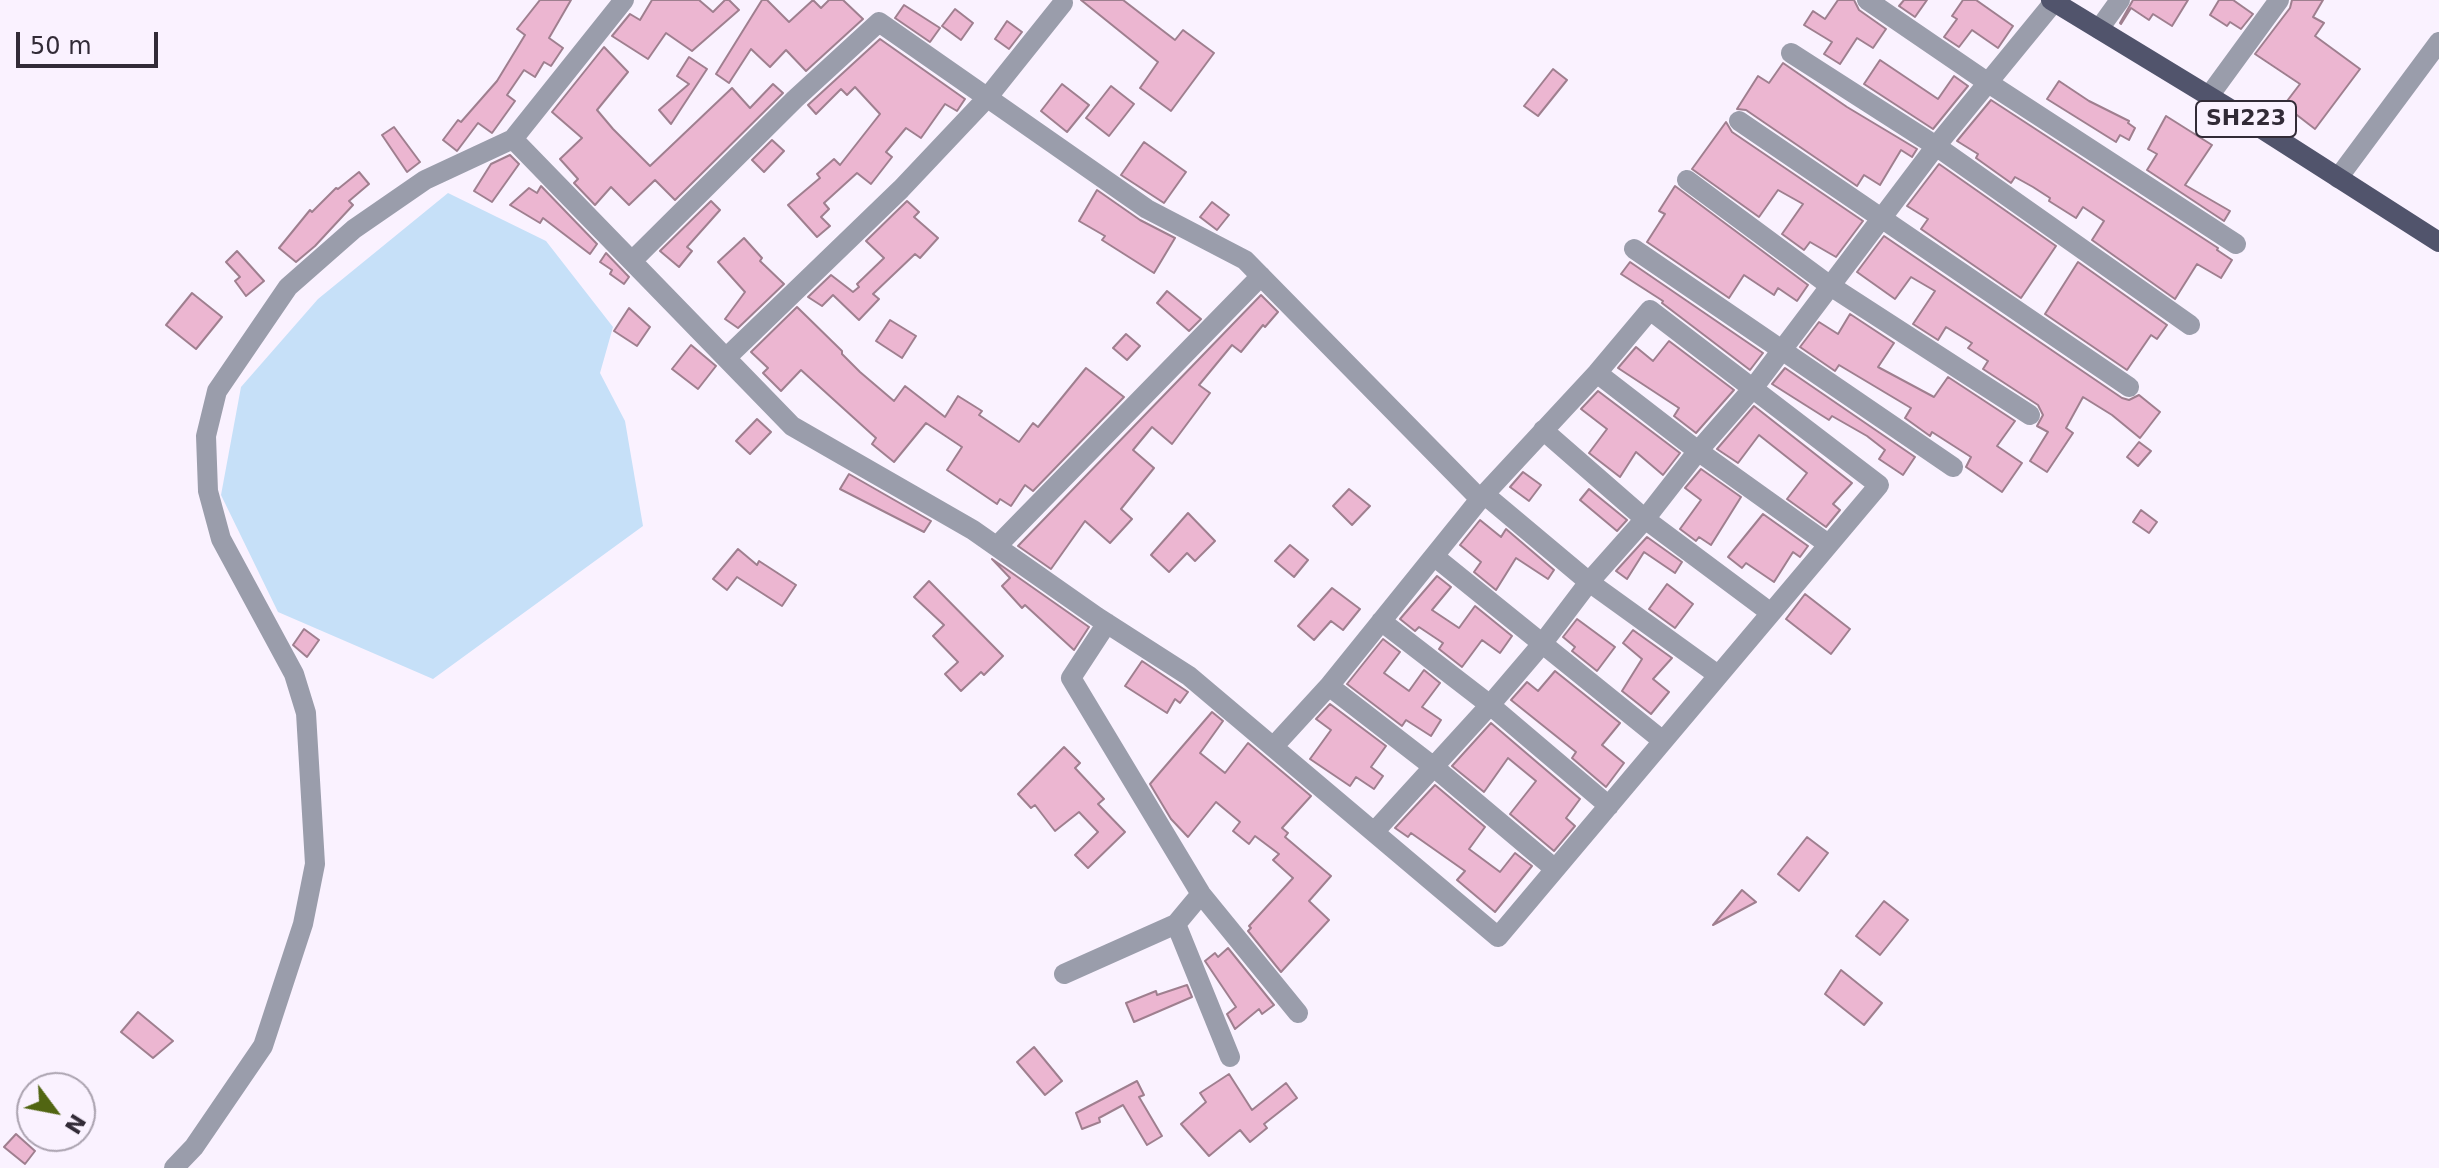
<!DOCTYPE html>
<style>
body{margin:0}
#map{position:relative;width:2439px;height:1168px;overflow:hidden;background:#faf2ff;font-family:"DejaVu Sans",sans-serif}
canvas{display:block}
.north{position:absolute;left:16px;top:1072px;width:80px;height:80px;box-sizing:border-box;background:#faf2ff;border:2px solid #aaa2af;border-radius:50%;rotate:122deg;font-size:22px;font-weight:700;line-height:32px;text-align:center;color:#322b37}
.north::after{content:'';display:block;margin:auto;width:28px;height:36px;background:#516512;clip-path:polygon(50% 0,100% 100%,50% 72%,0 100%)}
.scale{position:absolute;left:16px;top:32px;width:142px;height:36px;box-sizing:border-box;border:4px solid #322b37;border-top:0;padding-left:10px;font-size:24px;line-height:28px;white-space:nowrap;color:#322b37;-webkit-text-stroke:6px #faf2ff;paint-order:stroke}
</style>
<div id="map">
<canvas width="2439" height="1168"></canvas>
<div class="north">N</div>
<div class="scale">50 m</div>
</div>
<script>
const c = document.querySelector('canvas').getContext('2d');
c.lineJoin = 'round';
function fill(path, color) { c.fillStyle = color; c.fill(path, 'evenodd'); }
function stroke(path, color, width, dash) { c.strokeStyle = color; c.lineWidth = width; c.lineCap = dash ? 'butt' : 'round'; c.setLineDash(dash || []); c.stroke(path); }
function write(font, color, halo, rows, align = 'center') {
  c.font = font + ' "DejaVu Sans",sans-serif'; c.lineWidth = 8; c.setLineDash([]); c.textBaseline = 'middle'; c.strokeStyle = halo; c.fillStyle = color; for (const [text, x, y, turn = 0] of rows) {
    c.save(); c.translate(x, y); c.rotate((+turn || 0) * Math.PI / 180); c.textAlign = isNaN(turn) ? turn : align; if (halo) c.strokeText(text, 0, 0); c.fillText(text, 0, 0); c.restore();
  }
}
const water = new Path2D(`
 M448 193 546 241 613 327 600 373 625 421 643 526 433 679 278 612 221 495 241 387 318 299Z`);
const building = new Path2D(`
 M540 0H571L549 38 563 48 551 66 544 62 535 77 524 70 507 95 515 101 492 133 478 123 457 151 443 140 458 120 461 122 497 81 525 35 517 29Z
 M652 0H699L713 12 725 0H729L739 10 692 51 666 33 648 59 612 36 630 14 640 20Z
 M762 0H767L789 22 813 0 821 8 829 0H843L863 19 806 71 786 50 770 67 751 49 729 83 716 74Z
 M1081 0H1123L1175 40 1183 30 1214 53 1171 111 1140 88 1158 62Z
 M1838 0H1854L1859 10 1886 29 1873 48 1857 38 1840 64 1824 54 1832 42 1804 25 1813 11 1825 19Z
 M1904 0H1927L1915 17 1899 6Z
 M1963 0H1976L2013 26 1998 48 1972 30 1959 47 1944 37 1957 19 1952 16Z
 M2133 0H2188L2172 26 2153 14 2149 20 2131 8 2121 24 2120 23Z
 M2219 0H2233L2253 14 2241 29 2230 22 2227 26 2210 15Z
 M2292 0H2323L2313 17 2324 23 2315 36 2360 69 2315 129 2284 105 2300 84 2255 54 2290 8Z
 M904 5 940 28 930 42 895 18Z
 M955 9 973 23 961 40 942 26Z
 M1007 21 1022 32 1009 49 995 39Z
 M880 39 965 99 957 111 945 104 921 138 906 128 886 152 892 157 871 184 857 173 824 203 829 209 821 217 830 226 817 237 788 205 820 178 817 174 834 159 840 165 880 114 855 87 847 95 841 89 816 114 808 105Z
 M604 47 628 72 597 110 613 129 650 166 732 88 750 108 773 84 783 93 675 200 655 180 629 205 611 187 595 205 574 183 578 179 560 159 582 138 552 112Z
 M689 57 707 69 671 124 659 110 689 84 677 76Z
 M1880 60 1938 99 1954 76 1968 86 1933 129 1864 84Z
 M1783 63 1847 107 1917 149 1912 157 1901 150 1880 185 1864 175 1857 186 1746 110 1737 109 1758 76 1769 83Z
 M1553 69 1567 80 1538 116 1524 106Z
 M2059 81 2089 101 2129 121 2128 123 2135 128 2129 140 2120 135 2116 142 2047 99Z
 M1062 84 1089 105 1067 132 1041 111Z
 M1111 86 1134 104 1109 136 1086 118Z
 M1991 100 2218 248 2217 250 2232 260 2221 278 2197 264 2175 299 2092 240 2104 221 2083 207 2076 218 2049 201 2050 198 2033 187 2015 177 2011 183 1976 158 1978 154 1957 141Z
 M2166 116 2212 145 2185 185 2230 211 2224 221 2147 170 2157 154 2148 149Z
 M1726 122 1732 132 1863 221 1836 257 1810 242 1804 250 1782 234 1803 204 1778 190 1759 217 1692 169Z
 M394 127 420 162 407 172 382 135Z
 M772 140 784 151 764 172 752 160Z
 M1144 142 1186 172 1164 203 1121 175Z
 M510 155 519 164 492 202 474 191 491 164Z
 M1939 164 2056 246 2021 298 1921 229 1928 219 1907 206Z
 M359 172 369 184 349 201 353 205 315 246 296 262 279 248 310 210 312 212 336 188 338 189Z
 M541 186 597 244 590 254 543 218 540 223 510 205 529 188 537 193Z
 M1675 186 1808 285 1797 301 1778 288 1774 295 1744 275 1729 298 1647 242 1665 214 1659 211Z
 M1097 190 1140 220 1175 238 1154 273 1102 240 1105 236 1079 221Z
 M711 201 720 210 687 247 692 251 679 267 660 251Z
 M907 201 919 212 914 217 938 238 920 258 915 254 873 294 879 299 859 320 833 295 822 306 808 297 831 275 853 292 859 287 857 284 884 258 866 241Z
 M1212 202 1229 215 1217 230 1200 217Z
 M1884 236 2122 398 2129 400 2139 395 2160 412 2140 438 2112 415 2083 397 2066 428 2073 433 2047 472 2030 461 2048 432 2037 426 2043 415 2038 405 1983 369 1988 361 1968 348 1972 343 1946 327 1938 340 1913 324 1935 291 1911 277 1895 299 1857 272Z
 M744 238 762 258 760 261 784 284 738 328 725 319 745 292 718 262Z
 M237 251 264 281 246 296 235 281 240 277 226 262Z
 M606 253 629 277 624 284 610 274 612 270 600 262Z
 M1630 262 1763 353 1750 370 1662 303 1663 301 1621 274Z
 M2078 262 2167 325 2157 339 2151 335 2127 370 2045 314Z
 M1167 291 1201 319 1189 331 1157 303Z
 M192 293 222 317 196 349 166 325Z
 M1261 295 1278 312 1265 327 1263 325 1241 352 1232 345 1199 385 1210 393 1172 444 1152 427 1133 450 1154 468 1121 509 1132 519 1110 543 1085 521 1051 569 1018 546Z
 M797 307 842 351V354L860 372 894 401 905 386 945 417 958 396 982 411 979 415 1019 442 1033 423 1038 427 1086 368 1124 397 1033 491 1025 485 1011 506 1000 499 997 504 947 470 962 447 926 423 894 462 872 444 876 438 801 370 781 391 763 373 768 368 751 352Z
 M629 308 650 327 637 346 614 331Z
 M1850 314 1894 343 1878 367 1934 397 1948 377 2015 421 1997 446 2022 463 2002 492 1966 467 1971 457 1932 432 1930 436 1905 418 1911 408 1839 365 1835 371 1800 347 1819 322 1838 334Z
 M890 320 916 336 902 358 876 341Z
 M1126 334 1140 346 1127 360 1113 348Z
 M1669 341 1734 390 1696 433 1674 416 1679 408 1618 368 1636 347 1653 361Z
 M691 345 716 366 698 389 672 369Z
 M1785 368 1915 457 1903 475 1879 459 1885 450 1867 436 1832 416 1829 420 1772 384Z
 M1598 391 1680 453 1663 475 1636 452 1620 477 1589 453 1607 429 1581 409Z
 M1754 406 1852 483 1833 504 1840 510 1826 527 1787 499 1807 473 1759 435 1738 463 1717 449Z
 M757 419 771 432 750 454 736 441Z
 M2139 442 2151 451 2138 466 2127 457Z
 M1701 469 1741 497 1711 545 1699 537 1696 541 1680 529 1701 500 1685 488Z
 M1523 472 1541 485 1529 501 1510 487Z
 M849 474 931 521 924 532 840 489Z
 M1349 489 1370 506 1352 525 1333 506Z
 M1589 489 1627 520 1617 531 1580 500Z
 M2141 510 2157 522 2149 533 2133 522Z
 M1188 513 1215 541 1195 561 1187 553 1169 572 1151 555Z
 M1763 514 1808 546 1800 557 1793 552 1774 582 1746 563 1742 568 1728 557Z
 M1480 520 1501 537 1506 529 1554 570 1548 579 1516 558 1496 590 1474 572 1481 562 1460 545Z
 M1647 537 1682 562 1675 573 1644 552 1627 579 1616 571Z
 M1290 545 1308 560 1294 577 1275 561Z
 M738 549 757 565 759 561 796 585 782 606 737 577 727 590 713 579Z
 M992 559 1089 627 1074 650 1025 605 1022 608 1002 586 1010 578Z
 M1437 576 1451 587 1432 610 1459 628 1475 606 1512 636 1500 653 1482 640 1462 667 1439 649 1443 643 1419 627 1415 631 1400 619Z
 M929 581 1003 656 984 675 981 672 961 691 945 674 958 662 933 636 944 625 914 597Z
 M1667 584 1693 604 1675 628 1649 609Z
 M1332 588 1360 609 1343 630 1331 621 1314 640 1298 626Z
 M1805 594 1850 629 1831 654 1786 619Z
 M1577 619 1615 647 1597 671 1572 651 1575 647 1563 637Z
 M304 629 319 640 307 657 293 645Z
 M1633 630 1672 658 1653 679 1669 692 1651 714 1622 691 1642 659 1623 643Z
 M1383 639 1400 652 1384 673 1409 691 1424 670 1440 683 1422 707 1441 720 1431 736 1406 720 1402 726 1347 684Z
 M1142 661 1188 692 1180 703 1175 699 1167 713 1125 686Z
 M1555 671 1620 723 1602 745 1624 763 1606 787 1572 758 1576 752 1511 700 1527 682 1538 691Z
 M1330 704 1386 746 1371 767 1383 776 1374 789 1356 777 1350 786 1310 759 1331 730 1316 719Z
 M1212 712 1223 721 1200 753 1225 773 1248 743 1311 796 1282 828 1288 833 1285 837 1331 876 1309 901 1329 920 1281 972 1248 931 1251 928 1249 926 1293 878 1273 860 1279 854 1255 836 1249 844 1233 831 1240 822 1216 802 1188 837 1171 819 1150 784Z
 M1491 723 1580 799 1566 818 1575 826 1554 851 1510 814 1536 781 1508 758 1484 792 1452 766Z
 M1064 747 1080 763 1075 768 1104 799 1098 804 1125 832 1088 868 1075 855 1098 832 1079 812 1055 831 1035 805 1031 808 1018 794Z
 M1435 785 1485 827 1469 849 1500 872 1515 853 1532 866 1495 912 1457 880 1465 871 1411 833 1408 837 1395 828Z
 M1807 837 1828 853 1799 891 1778 874Z
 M1742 890 1756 902 1713 925Z
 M1884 901 1908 920 1880 955 1856 936Z
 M1228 948 1274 1005 1262 1014 1259 1009 1235 1029 1227 1014 1236 1007 1205 961 1215 953 1218 957Z
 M1841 970 1882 1003 1864 1025 1825 994Z
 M1187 985 1192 997 1134 1022 1126 1003 1156 991 1157 995Z
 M138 1012 173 1041 153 1058 121 1032Z
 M1034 1047 1062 1081 1045 1095 1017 1062Z
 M1229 1074 1252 1110 1286 1083 1297 1098 1264 1124 1267 1128 1250 1142 1240 1130 1209 1156 1181 1124 1206 1102 1200 1093Z
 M1137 1081 1144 1095 1139 1097 1162 1136 1147 1145 1123 1105 1099 1118 1100 1122 1082 1129 1076 1113Z
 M16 1134 35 1151 25 1164 4 1147Z`);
const street = new Path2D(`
 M1867 0 1987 82 2236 244
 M2099 29 2120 0
 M1791 53 1936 146 2190 325
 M2209 96 2279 0
 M1739 121 2129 387
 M513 139 792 426 973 530 1097 617 1189 676 1498 937 1879 485 1650 310 1597 373 1480 499 1329 686 1274 746
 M2338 178 2439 42
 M1687 180 1829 285 2030 415
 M1634 249 1953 467
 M632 261 795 99 879 22 1147 209 1245 260 1480 499
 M727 357 901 189 987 98 1063 3
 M1597 373 1698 451 1828 544
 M1543 430 1645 519 1771 613
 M1484 494 1589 582 1718 675
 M997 546 1261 276
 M1435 557 1663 741
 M1381 621 1490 705 1609 806
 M1107 623 1071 678 1201 894 1298 1013
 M1329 686 1435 768 1555 869
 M1375 831 1490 705 1542 644 1589 582 1645 519 1698 451 1754 387 1936 146 2054 2
 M1176 924 1230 1057
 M1064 974 1176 924 1201 894
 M174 1168 194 1147 263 1046 303 924 315 864 306 713 294 674 221 539 208 491 206 436 217 391 288 287 354 229 425 180 513 139 624 0`);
const primary = new Path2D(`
 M2051 0 2245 118 2439 242`);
const shields = [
 [2246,119,100]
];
const shieldNames = [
 ["SH223",2246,119]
];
fill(water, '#c6e0f8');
fill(building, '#ecb6d1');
stroke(building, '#9f7f8f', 2);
stroke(street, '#9a9dab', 20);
stroke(primary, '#51546c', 20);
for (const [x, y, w] of shields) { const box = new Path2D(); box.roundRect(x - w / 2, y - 18, w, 36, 6); c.fillStyle = '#faf2ff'; c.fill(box); stroke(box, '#322b37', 2); }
write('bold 22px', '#322b37', null, shieldNames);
</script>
